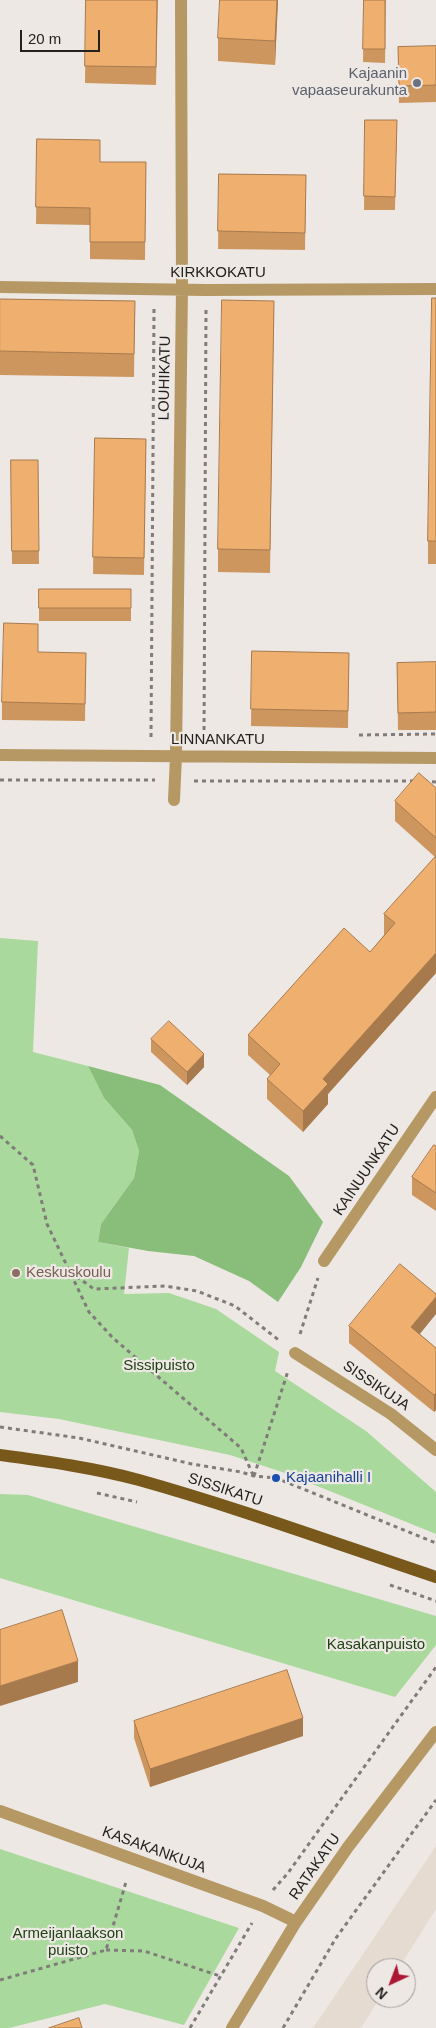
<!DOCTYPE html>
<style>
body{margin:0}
#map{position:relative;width:436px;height:2028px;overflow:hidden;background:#ede8e4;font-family:Arial,sans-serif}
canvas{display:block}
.north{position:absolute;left:366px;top:1958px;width:50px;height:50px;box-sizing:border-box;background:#ede8e4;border:1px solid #9c9896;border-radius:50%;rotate:223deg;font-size:14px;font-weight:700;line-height:20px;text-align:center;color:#232120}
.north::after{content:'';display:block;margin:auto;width:18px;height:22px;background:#ac1733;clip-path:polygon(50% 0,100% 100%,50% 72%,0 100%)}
.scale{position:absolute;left:20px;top:30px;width:80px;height:22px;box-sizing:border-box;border:2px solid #232120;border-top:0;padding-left:6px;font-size:15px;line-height:18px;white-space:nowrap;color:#232120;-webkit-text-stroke:4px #ede8e4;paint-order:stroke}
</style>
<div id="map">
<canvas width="436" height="2028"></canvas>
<div class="north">N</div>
<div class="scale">20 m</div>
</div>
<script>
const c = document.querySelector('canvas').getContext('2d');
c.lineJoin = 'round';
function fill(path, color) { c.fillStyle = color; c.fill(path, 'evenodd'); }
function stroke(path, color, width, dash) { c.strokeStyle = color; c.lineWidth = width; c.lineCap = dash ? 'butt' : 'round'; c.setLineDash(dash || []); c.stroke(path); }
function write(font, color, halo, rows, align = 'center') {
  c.font = font + ' Arial,sans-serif'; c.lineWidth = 4.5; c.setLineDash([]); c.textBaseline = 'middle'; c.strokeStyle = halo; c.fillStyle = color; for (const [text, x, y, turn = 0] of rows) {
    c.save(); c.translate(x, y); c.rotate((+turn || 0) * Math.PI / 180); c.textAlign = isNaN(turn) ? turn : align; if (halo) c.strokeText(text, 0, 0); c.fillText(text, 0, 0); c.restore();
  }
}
const built = new Path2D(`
 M436 1846V1909L399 1968H376V1998H380L361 2028H313Z`);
const green = new Path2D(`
 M0 938 38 941 33 1052 88 1066 104 1098 132 1130 139 1151 134 1178 101 1224 98 1242 129 1248 124 1294 169 1293 216 1309 279 1352 275 1371 366 1431 436 1492V1534L285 1473 230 1455 59 1419 0 1412Z
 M0 1494 28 1495 436 1616V1645L395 1697 0 1578Z
 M0 1849 239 1928 184 2025 105 2004 9 2028H0Z`);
const forest = new Path2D(`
 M88 1066 160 1085 289 1176 323 1222 301 1267 278 1302 249 1281 194 1256 148 1251 98 1242 101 1224 134 1178 139 1151 132 1130 104 1098Z`);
const path = new Path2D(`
 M359 735 436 734
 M151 737 154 309
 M204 738 206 309
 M0 780H155
 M194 781H415
 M424 781 436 782
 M0 1136 33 1165 47 1224 89 1312 113 1338 241 1448 253 1475
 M70 1272 94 1289 165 1286 197 1291 235 1306 280 1341
 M300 1334 318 1278
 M0 1427 79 1438 192 1464 241 1472 254 1476 276 1478 436 1543
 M254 1476 288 1371
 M97 1493 137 1502
 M390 1585 436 1601
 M273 1890 288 1873 436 1667
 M106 1950 144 1951 220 1976
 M0 1980 106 1950 126 1882
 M190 2028 252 1923
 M283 2028 336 1938 436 1800`);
const minor = new Path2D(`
 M0 287 206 290 436 289
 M0 755 436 758
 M174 800 176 756 182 289 181 0
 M324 1261 436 1097
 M295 1353 391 1414 436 1450
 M0 1811 263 1906 296 1922
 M232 2028 296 1922 348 1847 436 1732`);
const major = new Path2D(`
 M0 1455C45 1461 95 1468 139 1480 239 1508 337 1544 436 1577`);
const wall = new Path2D(`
 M86 0H158L156 85 85 83Z
 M278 0 275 65 218 61V38Z
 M364 0H386L385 63 363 62Z
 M436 46V102L399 103 398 47Z
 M365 120H397L395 210H364Z
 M37 139 100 162H146L145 260 90 259V225L36 224Z
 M219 174 306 175 305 250 218 249Z
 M436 298V564H428V541Z
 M0 299 135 301 134 377 0 375Z
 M274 301 270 573 218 572V549Z
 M95 438 146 439 144 575 93 574Z
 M11 460H38L39 564H12Z
 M39 589H131V621H39Z
 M252 651 349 653 348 728 251 726Z
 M38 652 86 653 85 721 2 720V702Z
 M436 662V730H398L397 663Z
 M436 788V973L328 1094V1104L303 1132 267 1099V1079L270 1075 248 1055V1035L370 952 384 935V914L435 857 395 821V801Z
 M151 1039 204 1067 187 1085 151 1052Z
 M436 1146V1211L412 1195V1177Z
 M349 1326 420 1334 436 1348V1410L434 1412 349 1343Z
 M134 1721 303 1736 150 1787 134 1738Z`);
const shadedWall = new Path2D(`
 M277 0H278L275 65V41Z
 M436 953V973L328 1094V1104L303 1132V1111L323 1079Z
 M204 1054V1067L187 1085V1072Z
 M436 1297V1314L411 1345V1327Z
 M436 1393V1410L434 1412V1395Z
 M78 1661V1682L0 1706V1686Z
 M303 1718V1736L150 1787V1769Z`);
const building = new Path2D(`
 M86 0H157L156 67 85 66Z
 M220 0H277L275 41 218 38Z
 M364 0H385V49H363Z
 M436 46V85L399 86 398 47Z
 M365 120H397L395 197 364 196Z
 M37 139 100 140V162H146L145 242H90V208L36 207Z
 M219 174 306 175 305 233 218 231Z
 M432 298H436V541H428Z
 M0 299 135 301 134 354 0 351Z
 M222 300 274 301 270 550 218 549Z
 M95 438 146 439 144 558 93 557Z
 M11 460H38L39 551H12Z
 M39 589H131V608H39Z
 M4 623 38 624V652L86 653 85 704 2 702Z
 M252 651 349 653 348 711 251 709Z
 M436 662V712L398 713 397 663Z
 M419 773 436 788V838L395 801Z
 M436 856V953L323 1079 328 1084 303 1111 267 1079 280 1064 248 1035 344 928 370 952 395 923 384 914Z
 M169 1021 204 1054 187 1072 151 1039Z
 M434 1145 436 1146V1193L412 1177Z
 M400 1264 436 1294V1297L411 1327 436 1348V1393L434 1395 349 1326Z
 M62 1610 78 1661 0 1686V1630Z
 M287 1670 303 1718 150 1769 134 1721Z
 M79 2018 82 2028H49Z`);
const markers = [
 [417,83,5,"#6b7280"],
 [16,1273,5,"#8d6e63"],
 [276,1478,5,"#1a4fb4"]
];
const worshipNames = [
 ["Kajaanin",407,74],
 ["vapaaseurakunta",407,91]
];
const streetNames = [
 ["KIRKKOKATU",218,273],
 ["LOUHIKATU",165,378,-89],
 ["LINNANKATU",218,740],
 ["KAINUUNKATU",367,1170,-56],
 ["SISSIKUJA",376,1386,34],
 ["SISSIKATU",225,1490,18],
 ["KASAKANKUJA",154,1850,20],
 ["RATAKATU",315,1867,-55]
];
const educationNames = [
 ["Keskuskoulu",26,1273]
];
const parkNames = [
 ["Sissipuisto",159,1366],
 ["Kasakanpuisto",376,1645],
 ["Armeijanlaakson",68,1934],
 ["puisto",68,1951]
];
const transitNames = [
 ["Kajaanihalli I",286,1478]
];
fill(built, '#e6dbd1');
fill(green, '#aad99d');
fill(forest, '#89be7a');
stroke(path, '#7f7c79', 3, [4, 4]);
stroke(minor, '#b69865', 12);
stroke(major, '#78581b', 12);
fill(wall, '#ce965f');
fill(shadedWall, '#a77a4e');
fill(building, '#efaf6f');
stroke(building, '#a77a4e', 1);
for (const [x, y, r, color] of markers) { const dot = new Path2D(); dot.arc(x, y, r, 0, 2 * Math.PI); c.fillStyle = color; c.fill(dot); stroke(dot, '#ede8e4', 2); }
write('15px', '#5b616d', '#ede8e4', worshipNames, 'right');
write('15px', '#232120', '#ede8e4', streetNames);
write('15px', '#785e54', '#ede8e4', educationNames, 'left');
write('15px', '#1e4213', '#ede8e4', parkNames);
write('15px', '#164399', '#ede8e4', transitNames, 'left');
</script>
